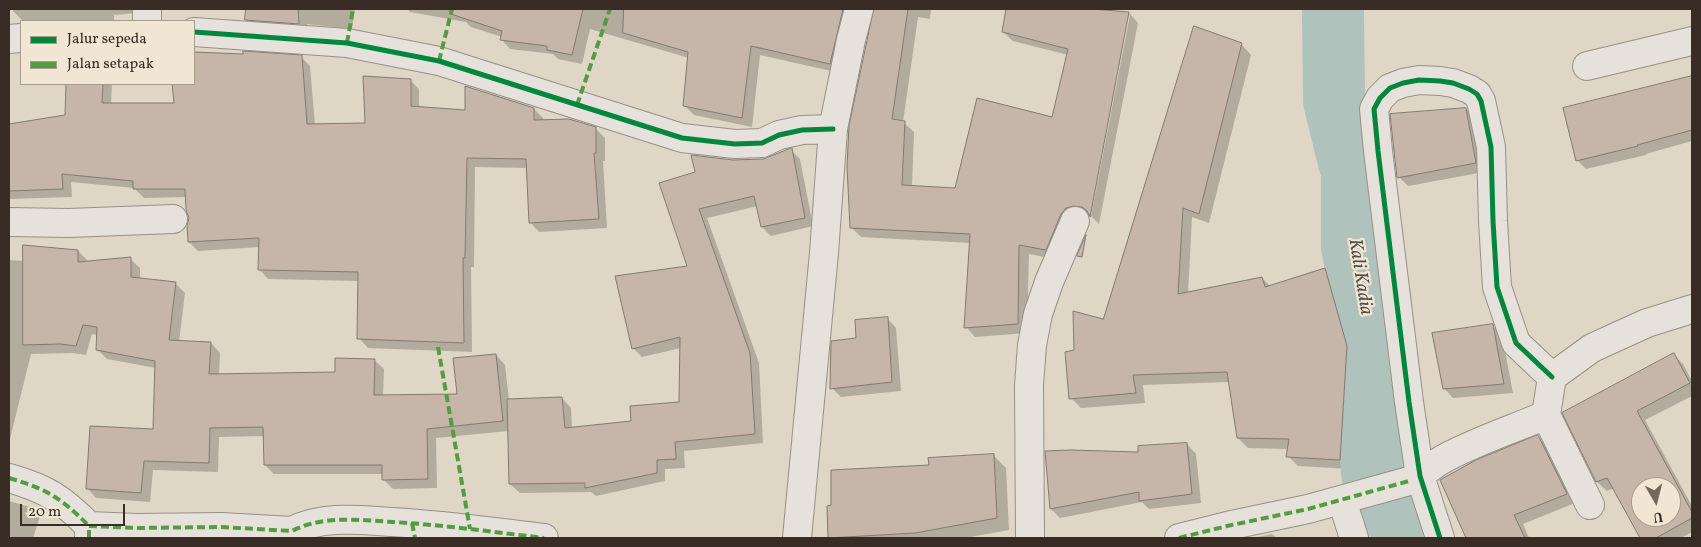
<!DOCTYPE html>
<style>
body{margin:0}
#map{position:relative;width:1701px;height:547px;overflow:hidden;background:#e0d6c6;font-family:Vollkorn,serif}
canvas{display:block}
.frame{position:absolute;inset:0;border:10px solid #392c24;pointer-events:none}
.legend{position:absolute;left:20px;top:20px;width:175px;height:65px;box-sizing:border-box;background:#f1e6d3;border:1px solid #a79c8d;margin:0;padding:6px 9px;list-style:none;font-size:15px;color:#392c24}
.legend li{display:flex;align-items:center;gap:10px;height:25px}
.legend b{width:25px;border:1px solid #a79c8d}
.north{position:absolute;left:1631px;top:477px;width:50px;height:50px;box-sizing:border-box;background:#f1e6d3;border:1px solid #a79c8d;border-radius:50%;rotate:172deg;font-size:14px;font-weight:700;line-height:20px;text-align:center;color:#392c24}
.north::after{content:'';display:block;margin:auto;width:18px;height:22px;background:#73685d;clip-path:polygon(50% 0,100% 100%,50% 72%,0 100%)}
.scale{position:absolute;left:20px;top:504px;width:105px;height:22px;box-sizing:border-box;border:2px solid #392c24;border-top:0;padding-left:6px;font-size:15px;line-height:18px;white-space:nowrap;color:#392c24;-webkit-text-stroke:4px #f1e6d3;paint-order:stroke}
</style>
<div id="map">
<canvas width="1701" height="547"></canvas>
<div class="frame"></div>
<ul class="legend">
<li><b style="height:6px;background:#00873e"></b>Jalur sepeda</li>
<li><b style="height:6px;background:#529d40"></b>Jalan setapak</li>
</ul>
<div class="north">U</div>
<div class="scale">20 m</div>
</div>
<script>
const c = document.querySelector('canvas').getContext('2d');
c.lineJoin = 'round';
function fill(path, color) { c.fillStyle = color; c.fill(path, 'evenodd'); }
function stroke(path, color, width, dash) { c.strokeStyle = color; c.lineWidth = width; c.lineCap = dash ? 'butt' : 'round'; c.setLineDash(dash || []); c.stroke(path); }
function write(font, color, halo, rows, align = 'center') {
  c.font = font + ' Vollkorn,serif'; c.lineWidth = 4.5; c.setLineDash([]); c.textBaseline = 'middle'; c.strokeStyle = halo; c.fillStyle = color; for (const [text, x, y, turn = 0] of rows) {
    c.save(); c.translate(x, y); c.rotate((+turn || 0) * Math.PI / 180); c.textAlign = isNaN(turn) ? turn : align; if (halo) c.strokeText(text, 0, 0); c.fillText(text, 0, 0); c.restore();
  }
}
const shadow = new Path2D(`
 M13 9H137L138 13 114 15V21H39L22 20 13 11Z
 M247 9H355L352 29 307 24 308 32 255 29 246 20Z
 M407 9H857L840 73 760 55 752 127 694 115 684 105 689 58 590 29 582 64 558 59 553 54 510 49 501 39 502 37 471 27 466 22 410 12Z
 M875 9H931L930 19 918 17 903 122 914 132 912 186 956 189 1053 119 1068 55 1013 41 1003 32 1007 9H1077L1129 13 1138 23 1099 224 1091 216 1130 15H1128L1089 215 1090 216 1083 215 1055 259 1029 254 1027 333 975 337 966 327 971 243 861 237 851 227Z
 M1241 44 1251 55 1209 223 1192 217 1188 294 1262 278 1271 287 1325 269 1335 279 1357 357 1350 469 1298 466 1288 456 1289 449 1248 448 1238 438 1230 382 1143 385 1145 403 1081 408 1071 398 1075 351 1103 320Z
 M194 53 301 57 310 66 315 125 366 124 410 80 419 89V108L466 111 534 109 543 118V121L595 128 605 138V161H603L607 228 539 232 530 222 527 168 475 167 474 267H471L472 352 368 348 359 338V281L268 279 259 269 260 247 198 251 189 242 190 218 186 197 144 198 134 188 71 182 72 197 9 199V125L66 116 67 84H112L111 104H175L174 84H194Z
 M1692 77V141L1646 154V155L1586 169 1577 160 1651 88Z
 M1466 109 1475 118 1484 172 1408 186 1399 177Z
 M791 150 800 159 813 226 771 236 762 227 758 206 707 218 759 363 763 443 684 451 685 468 665 469V481L596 496 591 492 520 493 510 484 509 431 436 438 437 488 393 489 383 479V474H274L265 465 264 436 219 437 218 472 153 470 150 502 96 498 87 488 155 431 156 368 107 359 97 349 98 335 92 334 86 355 72 353 31 354 9 443V260L24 261 78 251 87 260V262L130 259 140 268V279L175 283 185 293 179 342 211 343 220 353 219 375 336 373 374 360 384 369 383 396 459 395 496 355 505 365 509 400 562 398 571 408 572 428 632 423 680 403 681 348 642 357 633 348 689 267 661 184 733 161 763 160Z
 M887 318 896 328 901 391 841 397 832 388 857 339Z
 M1493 326 1502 335 1513 393 1453 398 1444 388Z
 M1674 355 1683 364 1692 381V396L1645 420 1692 506V532L1681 538H1642L1614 488 1607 491 1597 482 1564 413ZM1641 487H1671V517H1641Z
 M1538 437 1547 446 1575 503 1523 524 1529 538H1468L1441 480Z
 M1187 444 1196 454 1201 503 1149 509 1142 502 1060 518 1051 509Z
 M994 456 1006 468 1009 530 965 538H830L829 507 930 466Z
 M9 501 30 507 40 516 33 538H9Z
 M1272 534 1277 538H1253Z`);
const river = new Path2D(`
 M1333 9 1334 101 1349 162 1352 167V248L1367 314 1372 474 1406 538`);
const building = new Path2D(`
 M246 9H298L299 24 245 20Z
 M452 9H583L572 55 547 50V46L500 40 502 31 451 14Z
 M624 9H843L830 64 751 46 742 118 683 106 688 52 623 33Z
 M874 9H908L892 119 905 121 902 185 955 188 977 98 1052 117 1068 49 1002 32 1006 9H1092L1129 12 1090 217 1087 211 1082 207 1073 206 1066 208 1061 214 1046 250 1019 245 1018 324 964 328 970 234 850 228 847 166 849 126Z
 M1194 26 1242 43 1199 214 1183 208 1178 294 1262 277 1265 287 1325 268 1347 346 1340 460 1286 457 1289 439 1237 438 1227 372 1133 375 1136 393 1069 399 1065 352 1074 350 1073 311 1103 319Z
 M243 51 302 55 307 124 365 123 363 76 411 79V106L465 110V86L534 108V120L569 119 596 127V153H594L599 219 529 223 526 159 467 158 465 258H463L464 343 357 339 358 272 258 270 259 238 188 242 187 226 189 218 186 210 185 189H133V181L62 174 63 189 9 191V124L65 115 66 84H103L102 103H174L172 84H194V52L243 54Z
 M1692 76V130L1637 145 1638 146 1576 161 1563 108Z
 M1466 108 1476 163 1397 178 1390 114Z
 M792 148 805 218 761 227 754 196 699 209 750 353 755 434 675 442 676 459 657 460V473L585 488V483L509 484 507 399 562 397 565 428 631 421 630 406 679 402 680 337 632 349 615 276 687 266 659 183 695 172 691 155 733 160 763 159Z
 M1086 235 1082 257 1077 256Z
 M23 245 78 250V262L131 257V277L176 282 169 340 211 342 209 374 335 372V358L375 359 374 395 457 394 453 358 496 354 503 421 427 429 428 479 382 480V465H264L263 427 210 428 209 463 144 461 141 493 86 489 90 426 153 429 155 361 96 350 97 327 83 325 76 346 61 344 23 345Z
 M888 317 892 382 830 389 831 341 856 338 855 320Z
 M1493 324 1504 384 1443 389 1432 333Z
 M1674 353 1690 383 1637 411 1692 512V518L1656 538H1640L1607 478 1596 482 1562 413ZM1641 487H1671V517H1641Z
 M1538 435 1567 494 1514 515 1525 538H1466L1440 480 1476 460Z
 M1187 443 1192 494 1139 501V492L1050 509 1045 451 1070 450 1138 452V446Z
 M994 454 997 518 915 533 828 538 827 506 831 505V470L929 465 928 458Z`);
const minor = new Path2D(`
 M147 21V9
 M194 32 347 43 439 61 682 138 735 144 762 143 779 135 802 130 833 129
 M9 39 21 38
 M1587 66 1692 41
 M9 222 69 223 173 219
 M1546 415 1590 505
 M9 478C47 489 61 498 89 526
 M1342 500 1354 538
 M89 538V526L137 528 221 527 292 531C323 515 359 520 393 522 444 525 494 532 544 538
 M797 538 824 253 833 129 851 40 859 9
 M1030 538 1029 385 1032 345 1038 314 1049 282 1075 221
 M1179 538 1227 526 1308 509 1409 481C1422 475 1432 465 1445 458 1477 441 1513 429 1546 415L1552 377 1592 348 1647 323 1692 309
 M1440 538 1420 476 1409 402 1378 151 1374 109 1380 98 1390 88 1403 83 1419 80 1440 81 1453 83 1469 89 1477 94 1481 101 1491 147 1493 221 1497 287 1516 343 1552 377`);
const quiet = new Path2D(`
 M347 43 353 9
 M439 61 452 9
 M577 105 610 9
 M438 347 470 529
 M9 478C47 489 61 498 89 526
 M412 523 415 538
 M89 538V526L137 528 221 527 292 531C323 515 359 520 393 522 444 525 494 532 544 538
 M1179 538 1227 526 1308 509 1409 481`);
const cycleway = new Path2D(`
 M194 32 347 43 439 61 682 138 735 144 762 143 779 135 802 130 833 129
 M1440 538 1420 476 1409 402 1378 151 1374 109 1380 98 1390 88 1403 83 1419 80 1440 81 1453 83 1469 89 1477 94 1481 101 1491 147 1493 221 1497 287 1516 343 1552 377`);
const waterNames = [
 ["Kali Kadia",1359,277,81]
];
fill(shadow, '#0003');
stroke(river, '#afc2bc', 62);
fill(building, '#c6b6aa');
stroke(building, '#807a71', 1);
stroke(minor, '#979087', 30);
stroke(minor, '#e6e1da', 28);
stroke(quiet, '#529d40', 4, [8, 4]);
stroke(cycleway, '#00873e', 5);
write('italic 19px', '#514f49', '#f1e6d3', waterNames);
</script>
